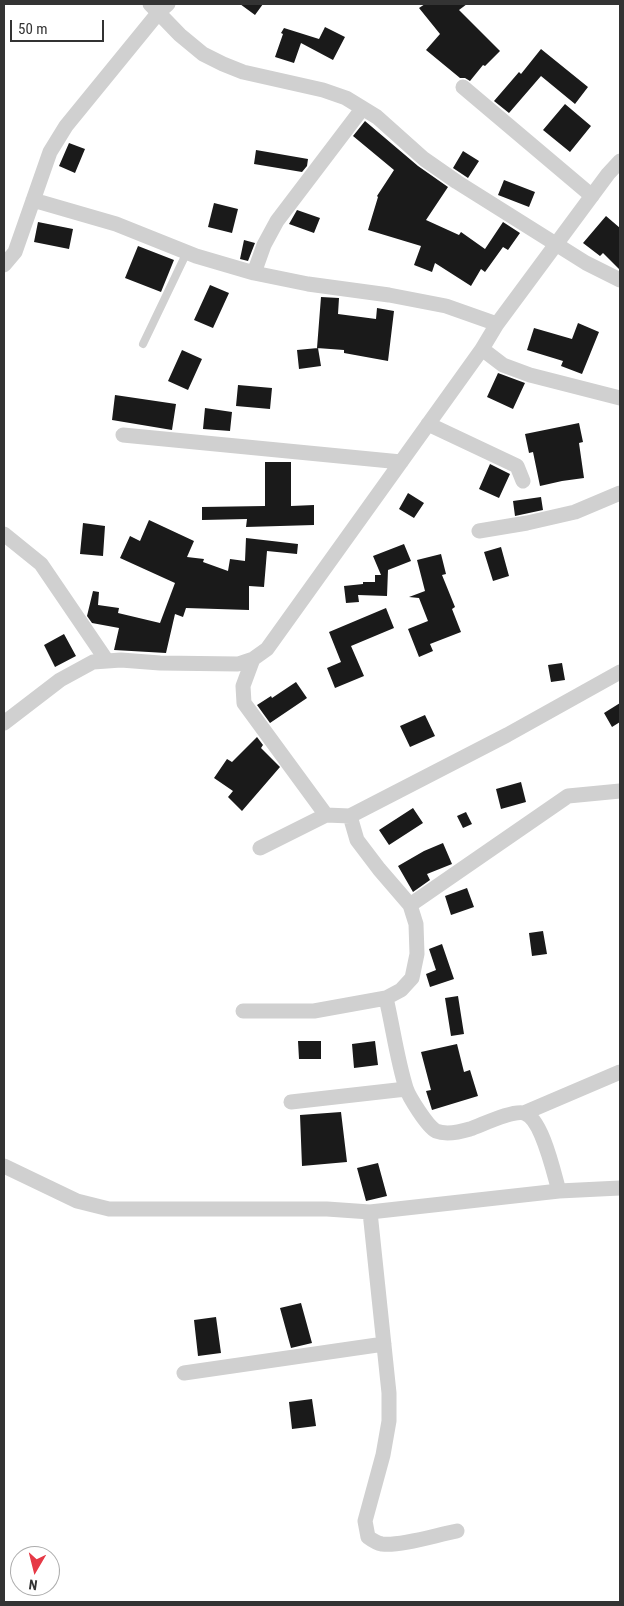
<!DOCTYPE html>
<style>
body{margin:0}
#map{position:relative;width:624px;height:1606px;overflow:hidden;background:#fff;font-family:"Roboto Condensed",sans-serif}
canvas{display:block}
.frame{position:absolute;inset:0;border:5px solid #333;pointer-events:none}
.north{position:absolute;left:10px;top:1546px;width:50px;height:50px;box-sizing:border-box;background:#fff;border:1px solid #adadad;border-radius:50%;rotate:188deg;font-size:14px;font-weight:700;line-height:20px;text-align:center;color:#333}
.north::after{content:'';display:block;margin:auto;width:18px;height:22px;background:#e63946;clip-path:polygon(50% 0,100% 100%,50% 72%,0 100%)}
.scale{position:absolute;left:10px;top:20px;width:94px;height:22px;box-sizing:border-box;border:2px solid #333;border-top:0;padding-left:6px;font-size:15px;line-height:18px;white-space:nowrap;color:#333;-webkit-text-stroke:4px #fff;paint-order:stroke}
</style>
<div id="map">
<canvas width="624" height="1606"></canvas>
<div class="frame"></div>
<div class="north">N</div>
<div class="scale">50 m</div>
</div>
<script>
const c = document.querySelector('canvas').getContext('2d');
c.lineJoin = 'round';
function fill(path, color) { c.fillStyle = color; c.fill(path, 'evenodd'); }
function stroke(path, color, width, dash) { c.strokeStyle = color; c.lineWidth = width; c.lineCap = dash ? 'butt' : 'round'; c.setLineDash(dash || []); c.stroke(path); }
const building = new Path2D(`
 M240 4H263L255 15Z
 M425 4H467L459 10 500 51 485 66 483 65 470 81 465 78H460L426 50 440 34 419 8Z
 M325 27 345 37 333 60 301 43 294 63 275 57 283 34 281 33 284 28 319 39Z
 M541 49 588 87 575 104 541 76 509 113 494 101 519 72 521 74Z
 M565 104 591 126 570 152 543 130Z
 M365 121 418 166 448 187 426 220 459 235 461 232 485 249 503 222 520 233 508 250 503 247 485 272 481 269 471 286 435 263 432 272 414 265 421 246 368 230 378 197 377 196 394 170 353 136Z
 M69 143 85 149 75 173 59 166Z
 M256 150 308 159 307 166 302 172 254 164Z
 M463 151 479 161 468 178 453 168Z
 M504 180 535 192 529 207 498 195Z
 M214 203 238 209 232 233 208 227Z
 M297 210 320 218 314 233 289 224Z
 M606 216 620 228V270L603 253 600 256 583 243Z
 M38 222 73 229 69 249 34 242Z
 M244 240 255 243 248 261 240 259Z
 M138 246 174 260 161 292 125 278Z
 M210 285 229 293 213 328 194 320Z
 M321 297 339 298 338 314 376 319 377 308 394 311 388 361 344 353V350L317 348Z
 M578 323 599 332 582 374 561 366 563 361 527 350 534 328 572 339Z
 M318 348 321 366 299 369 297 350Z
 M182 350 202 359 188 390 168 381Z
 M498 373 525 383 513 409 487 397Z
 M238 385 272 388 270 409 236 406Z
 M115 395 176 404 172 430 112 420Z
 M205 408 232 412 230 431 203 429Z
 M579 423 583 442 579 443 584 478 562 481 540 486 533 452 529 453 525 434Z
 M265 462H291V506L314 505V525L246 527 247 519 202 520V507L265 506Z
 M490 464 510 474 499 498 479 489Z
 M408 493 424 503 414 518 399 509Z
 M541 497 543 510 515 516 513 501Z
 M149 520 194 541 187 557 204 559 203 562 228 571 230 559 245 561 246 538 298 544 297 554 267 551 264 587 249 586V610L186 608 183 617 175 614 166 653 114 650 119 628 92 623 87 616 93 591 99 592 98 605 119 608 118 613 160 623 175 583 120 558 130 536 140 541Z
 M83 523 105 526 103 556 80 554Z
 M404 544 411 561 388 570 387 596 358 595 359 602 346 603 344 586 363 584V582H375V575H381L373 556Z
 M501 547 509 576 493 581 484 552Z
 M441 554 446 574 442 575 455 607 452 609 461 632 430 644 433 651 419 657 408 629 428 621 419 598 409 597 425 591 417 560Z
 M386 608 394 628 351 646 364 676 335 688 327 668 341 662 329 632Z
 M64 634 76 656 55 667 44 645Z
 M562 663 565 680 551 682 548 665Z
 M296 682 307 698 270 723 257 705 271 696 272 698Z
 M620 703V722L612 727 604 713Z
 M425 715 435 736 410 747 400 726Z
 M257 737 263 745 261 748 280 767 242 811 228 797 233 791 214 778 227 759 232 762Z
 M521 782 526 802 501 809 496 789Z
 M413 808 423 823 389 845 379 830Z
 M466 812 472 824 463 828 457 816Z
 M443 843 452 864 427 874 430 880 413 892 398 866 424 851Z
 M467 888 474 907 451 915 445 896Z
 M543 931 547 954 532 956 529 933Z
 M442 944 454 979 430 987 426 974 436 970 429 949Z
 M458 996 464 1034 451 1036 445 998Z
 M298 1041H321V1059H299Z
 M375 1041 378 1065 354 1068 352 1044Z
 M457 1044 464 1072 470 1070 478 1096 432 1110 426 1091 431 1090 421 1052Z
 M341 1112 347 1162 302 1166 300 1115Z
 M378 1163 387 1196 366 1201 357 1168Z
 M301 1303 312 1343 291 1348 280 1308Z
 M216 1317 221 1353 198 1356 194 1320Z
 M312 1399 316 1426 292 1429 289 1402Z`);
const service = new Path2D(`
 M143 344 187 252`);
const minor = new Path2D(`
 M150 4 180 35 203 54 223 64 243 72 323 90 346 98 377 117 424 159 457 182 586 263 620 280
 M463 87 592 196
 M33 200 116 224 196 256 254 273 308 284 389 295 446 306 497 324
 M4 265 15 252 50 152 66 126 159 12 168 4
 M254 273 264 245 277 221 362 109
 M482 349 503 365 530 375 620 398
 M428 424 517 466 523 481
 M123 435 401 462
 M479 531 527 523 575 512 620 493
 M4 534 41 564 107 661
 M253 659 243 686 244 703 326 815
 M4 723 60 680 93 662 121 660 160 663 238 664 253 659 267 649 482 349 497 324 608 174 620 161
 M260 848 326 815 350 816 507 735 620 672
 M410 905 568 796 620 791
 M386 998C393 1028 397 1059 406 1088 409 1097 427 1126 436 1131 446 1135 460 1132 470 1129 482 1125 512 1110 524 1113 542 1118 554 1174 559 1191
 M243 1011H314L386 998 401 990 412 978 417 954 416 924 410 905 379 869 357 840 350 816
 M291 1102 406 1089
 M524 1113 620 1072
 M4 1166 77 1201 109 1209H327L370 1212 559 1191 620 1188
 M370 1212 389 1393V1421L383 1455 365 1521 368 1537C372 1540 376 1543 382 1544 402 1546 436 1535 457 1531
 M184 1373 384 1344`);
fill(building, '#1a1a1a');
stroke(service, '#d0d0d0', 8);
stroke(minor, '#d0d0d0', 15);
</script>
